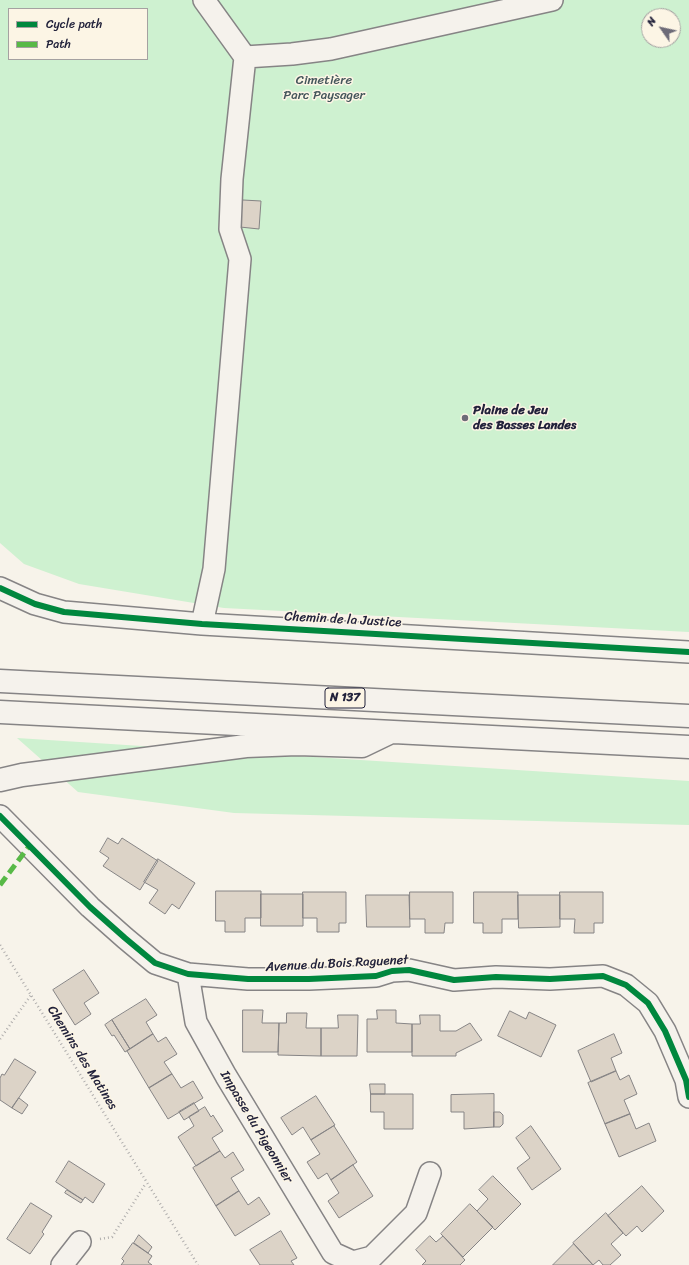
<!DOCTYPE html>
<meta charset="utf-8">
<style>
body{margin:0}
#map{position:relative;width:689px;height:1265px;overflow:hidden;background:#f7f3ea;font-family:Sriracha,sans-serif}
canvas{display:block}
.legend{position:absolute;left:8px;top:8px;width:140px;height:52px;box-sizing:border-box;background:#fcf5e5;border:1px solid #a5a1a1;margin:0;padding:5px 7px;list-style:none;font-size:12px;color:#22223b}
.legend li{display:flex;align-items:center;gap:8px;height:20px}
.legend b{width:20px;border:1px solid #a5a1a1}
.north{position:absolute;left:641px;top:8px;width:40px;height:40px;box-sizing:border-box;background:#fcf5e5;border:1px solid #a5a1a1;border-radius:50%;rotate:304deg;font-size:11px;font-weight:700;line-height:16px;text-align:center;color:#22223b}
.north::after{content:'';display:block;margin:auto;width:14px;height:18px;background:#6d6b78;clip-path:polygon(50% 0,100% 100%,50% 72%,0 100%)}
</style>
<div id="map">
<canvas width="689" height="1265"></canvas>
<ul class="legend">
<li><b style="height:5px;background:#00873e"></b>Cycle path</li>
<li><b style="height:5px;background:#58b947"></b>Path</li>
</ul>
<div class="north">N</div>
</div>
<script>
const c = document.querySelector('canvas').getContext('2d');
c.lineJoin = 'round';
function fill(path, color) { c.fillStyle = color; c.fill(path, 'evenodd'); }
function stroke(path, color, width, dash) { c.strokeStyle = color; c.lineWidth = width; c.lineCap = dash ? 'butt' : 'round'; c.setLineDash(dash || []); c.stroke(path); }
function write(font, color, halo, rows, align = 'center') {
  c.font = font + ' Sriracha,sans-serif'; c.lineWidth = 3; c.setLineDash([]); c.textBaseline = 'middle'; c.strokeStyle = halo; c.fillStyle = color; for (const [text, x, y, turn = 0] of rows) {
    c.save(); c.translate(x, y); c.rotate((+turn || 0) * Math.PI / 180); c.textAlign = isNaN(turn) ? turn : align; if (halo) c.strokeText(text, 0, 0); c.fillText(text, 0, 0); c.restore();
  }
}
const green = new Path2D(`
 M0 0H689V632L224 608 79 584 24 564 0 543ZM9 9H147V59H9ZM649 16H673V40H649Z
 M17 738 689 781V825L234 813 78 792Z`);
const building = new Path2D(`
 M243 200 261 201 259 229 240 227Z
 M108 838 118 844 122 838 158 861 140 890 103 866 109 858 100 852Z
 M158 859 195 883 179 909 172 904 165 914 149 903 158 890 144 882Z
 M216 891H261V918H245V932H225V921H216Z
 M303 892H346V923H339V932H317V918H303Z
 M410 892H453V923H445L444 933H425V919H410Z
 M474 892H518V919H502V933H483V923H474Z
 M560 892H603V923H594V933H574L575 919H560Z
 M261 894H303V926H261Z
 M366 895H409L410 927H367Z
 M518 895H560V927L519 928Z
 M84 970 99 993 84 1003 91 1014 75 1025 53 990Z
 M146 999 157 1015 146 1022 153 1034 130 1049 112 1020Z
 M243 1010H263L262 1023H279L278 1052H243Z
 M377 1010H396V1023L412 1024V1052H367V1019H377Z
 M510 1011 526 1019 529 1012 556 1025 541 1057 498 1036Z
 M287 1013H307L306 1028H321V1056L278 1055 279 1023H286Z
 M338 1015H358L357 1056H321V1028H338Z
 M420 1015H440V1031H456L470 1023 482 1040 456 1053V1056H412V1024H420Z
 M112 1020 130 1049 125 1052 114 1035 112 1036 105 1025Z
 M153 1034 158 1042 166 1037 177 1054 164 1062 172 1074 149 1088 127 1051Z
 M614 1034 622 1053 611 1058 616 1071 591 1082 578 1051Z
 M15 1059 36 1072 12 1108 0 1100V1078L2 1074 4 1075Z
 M616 1071 620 1080 629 1075 637 1094 624 1100 630 1114 605 1124 588 1083Z
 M172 1074 181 1088 193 1081 203 1098 168 1119 149 1088Z
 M370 1084H385V1094H371Z
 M371 1094H413V1129H384V1112H371Z
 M494 1094V1127L464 1129V1112H451V1095Z
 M316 1096 335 1125 311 1140 303 1127 292 1135 281 1118Z
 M19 1098 28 1105 22 1114 12 1108Z
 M194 1103 199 1111 184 1120 179 1112Z
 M205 1107 211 1117 213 1115 223 1131 212 1138 220 1151 196 1166 178 1137 194 1126 189 1117Z
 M494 1112H500L503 1115V1124L500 1127H494Z
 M630 1114 636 1129 649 1123 656 1141 619 1157 605 1124Z
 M334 1126 357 1162 331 1180 327 1173 318 1179 307 1162 320 1154 311 1140Z
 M531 1126 561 1169 532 1190 517 1168 530 1158 516 1138Z
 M220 1151 225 1158 233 1152 244 1170 231 1178 239 1191 216 1206 193 1168Z
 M69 1161 105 1184 93 1203 85 1197 83 1200 56 1182Z
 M353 1165 373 1196 339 1218 328 1201 339 1193 331 1180Z
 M493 1176 521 1204 495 1230 477 1211 488 1199 479 1190Z
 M642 1186 664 1211 642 1232 637 1226 626 1236 608 1216Z
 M67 1190 83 1200 81 1203 65 1193Z
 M239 1191 248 1205 259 1197 270 1214 235 1236 216 1206Z
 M31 1203 52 1216 42 1232 44 1234 30 1254 7 1239Z
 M470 1204 493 1227 463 1257 441 1234Z
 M606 1213 623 1233 611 1244 621 1255 610 1265H603L599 1260 593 1265 573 1243Z
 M281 1231 297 1258 291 1261 294 1265H260L250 1250Z
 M139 1235 152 1247 148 1253 134 1243Z
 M430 1236 436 1242 443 1236 465 1260 460 1265H422L426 1261 416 1250Z
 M133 1243 152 1256 148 1262 152 1265H121L124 1261 122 1259Z
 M574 1244 593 1265H553Z`);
const path = new Path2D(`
 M0 945 198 1265
 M0 1039 31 995
 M100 1239 112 1237 146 1183`);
const minor = new Path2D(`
 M245 57 292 54 331 49 552 0
 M0 588 35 604 64 612 202 624 689 652
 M202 624 214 569 240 259 230 229 232 179 245 57 204 0
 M0 816 90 907 125 938 155 963 188 974 248 979H309L376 976 392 971 409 970 454 980 496 977 550 979 603 976 626 985 648 1003 665 1031 686 1080 689 1097
 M188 974 196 1022 226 1076 333 1253 353 1262 372 1257 416 1213 430 1173
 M62 1265 80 1242`);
const highway = new Path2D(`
 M0 681 689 716
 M0 712 689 747
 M0 780 22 775 246 746 297 744 362 746 389 733`);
const quiet = new Path2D(`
 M0 885 30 845`);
const cycleway = new Path2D(`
 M0 588 35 604 64 612 202 624 689 652
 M0 816 90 907 125 938 155 963 188 974 248 979H309L376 976 392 971 409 970 454 980 496 977 550 979 603 976 626 985 648 1003 665 1031 686 1080 689 1097`);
const markers = [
 [465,418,4,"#6d6b78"]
];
const shields = [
 [345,698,40]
];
const shieldNames = [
 ["N 137",345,698]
];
const parkNames = [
 ["Cimetière",324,81],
 ["Parc Paysager",324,96]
];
const poiNames = [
 ["Plaine de Jeu",473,411],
 ["des Basses Landes",473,426]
];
const streetNames = [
 ["Chemin de la Justice",343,620,3],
 ["Avenue du Bois Raguenet",337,964,-3],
 ["Chemins des Matines",82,1058,58],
 ["Impasse du Pigeonnier",256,1127,59]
];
fill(green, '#cef1d0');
fill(building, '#dcd3c7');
stroke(building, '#868485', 1);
stroke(minor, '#868485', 24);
stroke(highway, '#868485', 25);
stroke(path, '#b0aead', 2.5, [1, 3]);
stroke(minor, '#f5f2ec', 21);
stroke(highway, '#f5f2ec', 22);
stroke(quiet, '#58b947', 5, [10, 5]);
stroke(cycleway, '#00873e', 6);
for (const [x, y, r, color] of markers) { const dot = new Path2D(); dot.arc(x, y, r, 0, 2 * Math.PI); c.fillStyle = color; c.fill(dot); stroke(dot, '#fcf5e5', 1.5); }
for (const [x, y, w] of shields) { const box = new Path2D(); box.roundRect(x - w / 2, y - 10, w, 20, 3); c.fillStyle = '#fcf5e5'; c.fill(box); stroke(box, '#22223b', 1); }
write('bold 12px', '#22223b', null, shieldNames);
write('13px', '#44565b', '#fcf5e5', parkNames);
write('bold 13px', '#22223b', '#fcf5e5', poiNames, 'left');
write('13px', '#22223b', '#fcf5e5', streetNames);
</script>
